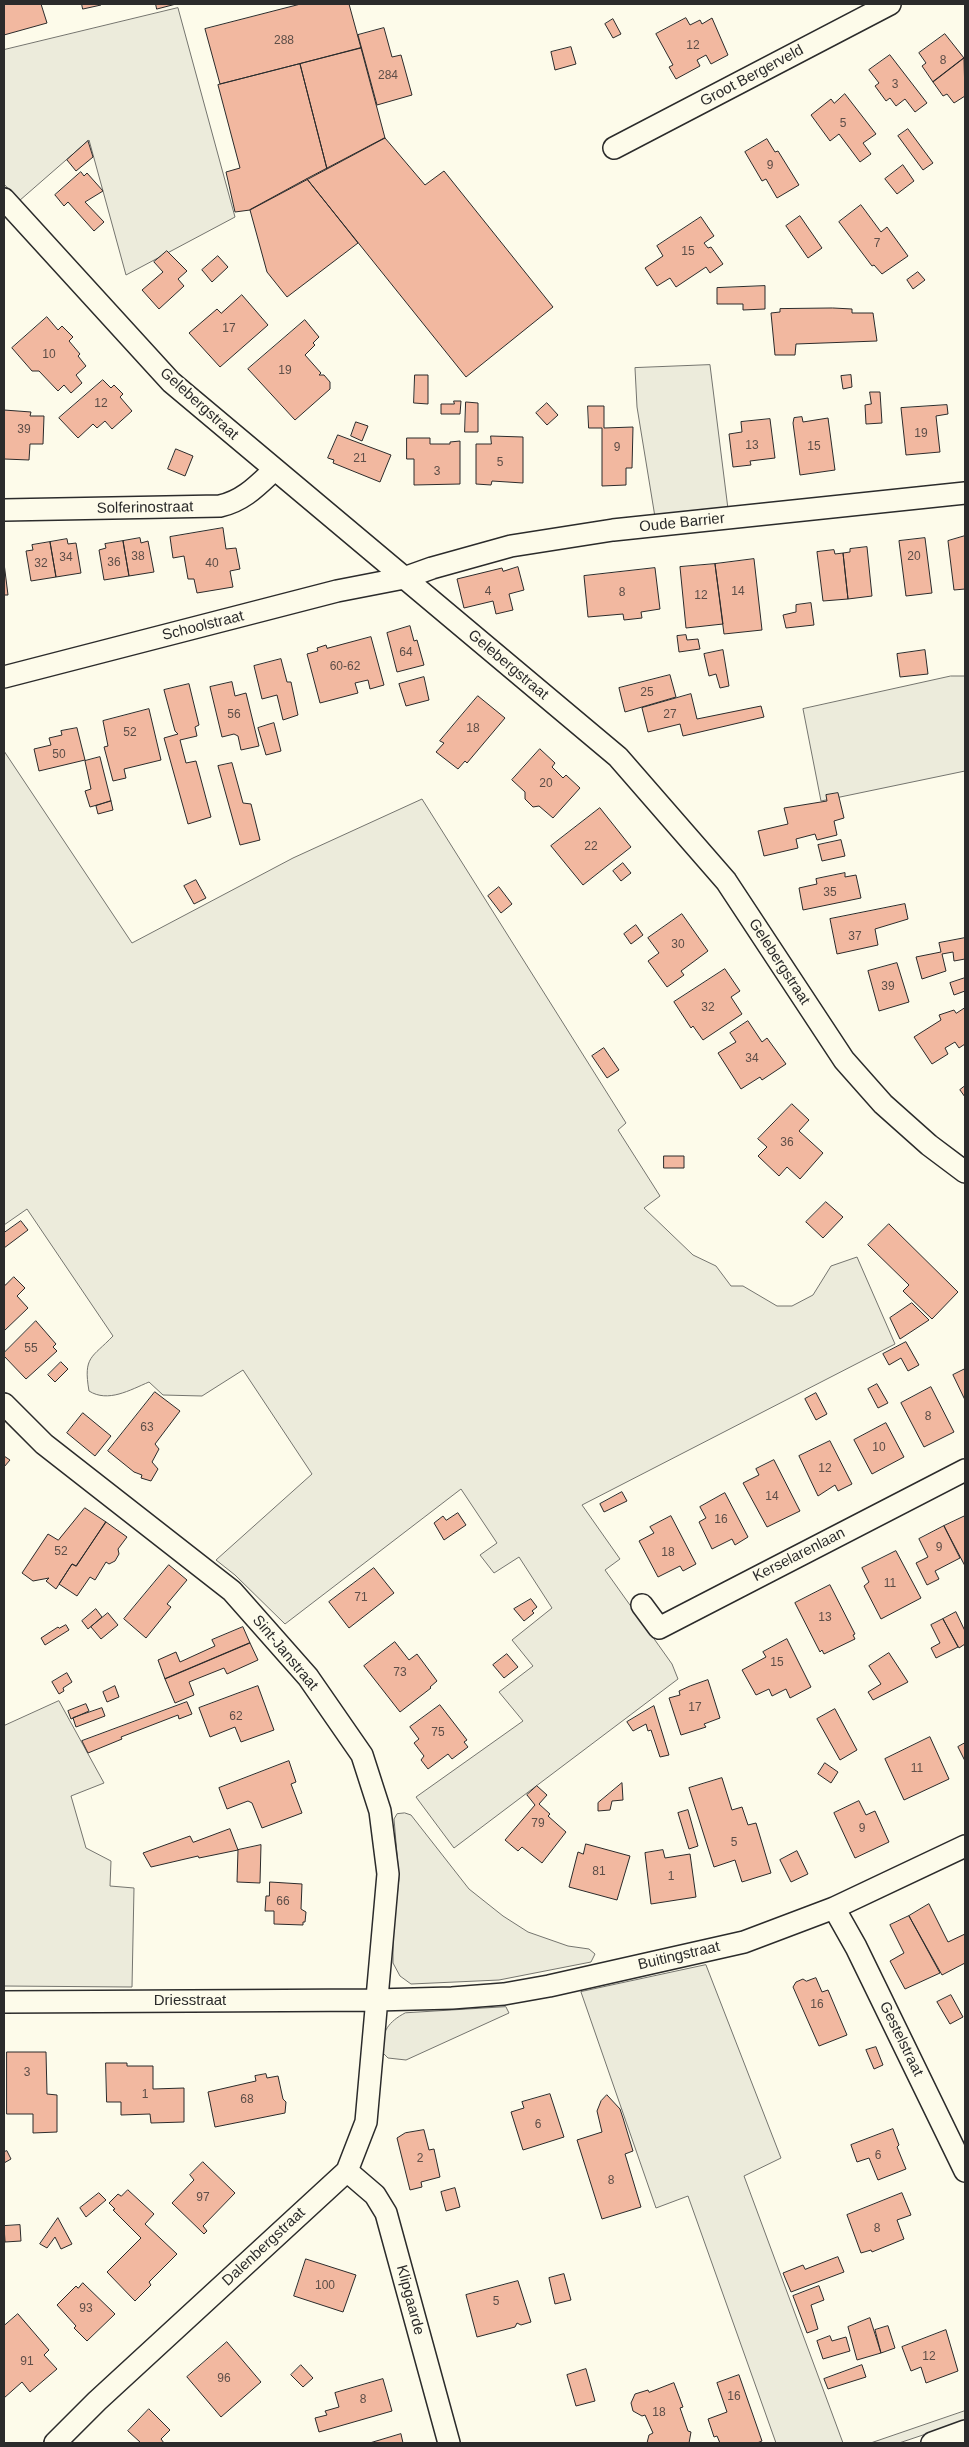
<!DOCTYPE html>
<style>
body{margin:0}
#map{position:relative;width:969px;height:2447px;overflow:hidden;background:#fdfbea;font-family:Arial,sans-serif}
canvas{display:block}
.frame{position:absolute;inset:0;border:5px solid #2b2b2b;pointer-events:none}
</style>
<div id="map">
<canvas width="969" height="2447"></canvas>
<div class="frame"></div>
</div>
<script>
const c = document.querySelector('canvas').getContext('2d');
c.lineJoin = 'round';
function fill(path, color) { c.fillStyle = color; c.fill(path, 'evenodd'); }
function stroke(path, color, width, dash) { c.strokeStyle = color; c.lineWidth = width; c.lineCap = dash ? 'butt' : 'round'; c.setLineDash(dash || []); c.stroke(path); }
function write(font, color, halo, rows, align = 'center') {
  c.font = font + ' Arial,sans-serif'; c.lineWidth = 4; c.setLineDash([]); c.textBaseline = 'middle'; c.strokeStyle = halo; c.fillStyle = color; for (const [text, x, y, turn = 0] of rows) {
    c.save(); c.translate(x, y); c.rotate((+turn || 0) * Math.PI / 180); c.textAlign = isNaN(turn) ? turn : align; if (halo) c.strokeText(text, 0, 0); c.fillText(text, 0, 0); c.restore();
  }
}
const green = new Path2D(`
 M178 8 235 217 126 275 89 140 19 201 4 184V50Z
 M710 365 728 509 655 517 637 407 635 368Z
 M951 676H965V771L821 801 803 709Z
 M4 751 132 943 293 858 422 799 626 1123 618 1130 660 1196 644 1208 693 1255 716 1266 731 1286H743L777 1306H792L813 1295 831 1266 857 1257 895 1344 582 1505 620 1559 605 1570 672 1664 678 1679 454 1848 416 1797 523 1721 499 1692 533 1666 512 1640 552 1608 519 1557 494 1573 480 1555 497 1543 461 1489 285 1624 235 1575 216 1560 312 1474 243 1370 202 1396 163 1395 149 1382C130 1390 108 1403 89 1391 83 1356 92 1358 113 1336L27 1209 4 1225Z
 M59 1701 104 1783 71 1796 86 1848 111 1861 110 1886 134 1888 132 1987 4 1986V1726Z
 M405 1813 411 1815 469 1889 503 1916 528 1932 568 1946 589 1949 595 1954 591 1962 499 1980 411 1984 400 1976 393 1963V1933L399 1878 394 1819 397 1814Z
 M706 1965 781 2158 744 2176 843 2443H776L688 2196 656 2208 581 1992Z
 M506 2007 509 2013 406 2060 388 2058 380 2050C383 2031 388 2022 405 2013Z
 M965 2411V2421L899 2443H871Z`);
const building = new Path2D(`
 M4 4H41L47 23 4 35Z
 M82 4H101V5L83 9Z
 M156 4H176L157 9Z
 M301 4H349L361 48 220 84 205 29Z
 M686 18 690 25 700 20 702 24 712 18 728 55 711 64 706 55 697 60 700 66 676 79 669 67 673 65 656 34Z
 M613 19 621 34 613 38 605 24Z
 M384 28 392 57 401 55 412 95 377 105 358 35Z
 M945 34 964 58 933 82 922 66 926 63 919 53Z
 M571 47 576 64 555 70 551 52Z
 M361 48 385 138 327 169 300 64Z
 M890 55 927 103 915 112 905 99 896 106 890 98 886 101 875 86 879 83 869 70Z
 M964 58 965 96 954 103 947 94 943 96 933 82Z
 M300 64 327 169 250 210 235 212 226 172 240 168 218 85Z
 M845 94 876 134 863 143 871 154 860 162 839 134 830 141 811 115 831 99 834 103Z
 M908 129 933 163 923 170 898 136Z
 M385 138 425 185 444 171 553 307 466 377 307 179Z
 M767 139 775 152 778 151 799 185 777 198 766 179 762 181 745 152Z
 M88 141 93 157 76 171 67 160Z
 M903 165 914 181 897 194 885 179Z
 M81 172 84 176 87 173 103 191 85 202 104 222 94 231 68 202 64 206 55 195Z
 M307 179 358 243 287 297 267 272 250 210Z
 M861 205 881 232 887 227 908 256 882 274 874 265 872 266 839 222Z
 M800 216 822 248 808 258 786 226Z
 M701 217 714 236 704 243 708 248 711 247 723 264 710 273 706 267 676 287 670 278 657 286 645 268 663 256 657 246Z
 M167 251 187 271 178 279 184 286 159 309 142 290 163 272 154 262Z
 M218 256 228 267 212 282 202 270Z
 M918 272 925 280 913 289 907 280Z
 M765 286V309L743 310V304H717V288Z
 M242 295 268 325 220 367 189 333 217 309 221 313Z
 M833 308 852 309V313H873L877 341 796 344 795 355H775L771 313 780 312V309Z
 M47 317 58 330 62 326 73 337 69 341 80 354 78 356 86 366 76 375 82 383 71 393 64 385 58 391 39 371H32L12 348Z
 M305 320 319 337 313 343 315 345 305 355 321 373 319 375H324L330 382V389L295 420 248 369Z
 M415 375H428V404L414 403Z
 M851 375 852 387 843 389 841 376Z
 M103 380 111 388 114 385 123 394 120 397 132 411 112 429 105 421 97 428 93 424 78 438 59 418Z
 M870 392H880L882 423 866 424 865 405 871 404Z
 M454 401H461L460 414H441V404H454Z
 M466 402 478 403V432H465Z
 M547 403 558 415 547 425 536 413Z
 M947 405 948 414 936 416 940 452 906 455 901 408Z
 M588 406H604V428L633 427 632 468H626V485L602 486V428H589Z
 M4 410 31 412 30 416H44L43 444H30L29 460 4 459Z
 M802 417 803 422 828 418 835 470 800 475 793 423 794 418Z
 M770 419 775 458 750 461 751 465 733 467 729 434 742 432 741 422Z
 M356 422 368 426 362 441 351 436Z
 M338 435 391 455 380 482 333 463 334 460 328 458Z
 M491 436 523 437V483L492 481 491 485 476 484V444H491Z
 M407 438H430V444H450V442L460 441V484L414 485V459H407Z
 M176 449 193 456 185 476 168 469Z
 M223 528 226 549 236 548 240 569 230 571 233 587 197 593 194 579H188L184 556 173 558 170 537Z
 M965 536V589L954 590 948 541Z
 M140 538 141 543 148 541 154 572 129 576 123 541Z
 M925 538 932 593 906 596 899 541Z
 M67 539 68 544 76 543 81 573 56 577 50 542Z
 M123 541 129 576 104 580 99 550 106 548 105 544Z
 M50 542 56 577 31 581 26 551 33 550 32 545Z
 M867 547 872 596 848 599 843 553 850 552V549Z
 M834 550 835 554 843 553 848 599 823 601 817 552Z
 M754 559 762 630 724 634 715 564Z
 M4 563 8 595H4Z
 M715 564 723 624 686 628 680 567Z
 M518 567 524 590 509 594 513 610 496 614 493 601 464 608 457 579 502 568 503 571Z
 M655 568 660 609 641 612 642 618 624 620 623 614 588 617 584 576Z
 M811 603 814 625 786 628 783 615 796 612V605Z
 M410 626 414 641 417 640 424 665 397 672 387 633Z
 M686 635 687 640 698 639 700 649 679 652 677 636Z
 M371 637 384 685 370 689 368 680 355 683 358 693 320 703 307 654 318 651 317 648 326 645 327 648Z
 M723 650 729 686 720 688 716 674 709 676 704 654Z
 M925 650 928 674 900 677 897 654Z
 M281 659 287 682H291L298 715 283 720 277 695 262 699 254 666Z
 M670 675 676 697 625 712 619 688Z
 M424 677 429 700 406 706 399 684Z
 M232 682 235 696 246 693 259 746 241 750 238 736 234 734 222 737 210 687Z
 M189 684 199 725 195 727 197 736 180 740 186 763 196 761 211 817 188 824 164 738 178 734 175 731 164 690Z
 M691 694 697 719 761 706 764 717 683 736 680 724 648 732 642 708Z
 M478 696 505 718 467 763 465 761 458 769 436 752 444 743 440 741Z
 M149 709 161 760 124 769 126 778 113 781 104 747 108 746 103 721Z
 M274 723 281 751 266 755 258 728Z
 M77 728 85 760 39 771 34 749 51 745 49 738 62 735 61 731Z
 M540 749 555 763 552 767 563 778 566 775 580 788 553 818 539 806 533 807 525 799V792L512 780Z
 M100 757 111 801 90 807 85 791 91 789 85 761Z
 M232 763 243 803 251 804 260 840 240 845 218 766Z
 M838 793 844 818 834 821 837 835 817 840 815 834 796 839 798 848 764 856 758 831 788 824 784 808 827 801 826 795Z
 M111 801 113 810 98 814 96 806Z
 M600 808 631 847 583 885 551 846Z
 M841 840 845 856 822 861 818 845Z
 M623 863 631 873 621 881 613 871Z
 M845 873V877L856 875 861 898 803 910 799 888 817 884 816 879Z
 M196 880 206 898 194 904 184 886Z
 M499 887 512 904 501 913 488 896Z
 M905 904 908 919 875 929 878 945 837 954 830 919Z
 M682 914 708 951 681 971 684 975 667 987 648 961 659 953 648 938Z
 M636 925 643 935 631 944 624 934Z
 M965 938V959L954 961 953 952 942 954 946 971 922 979 916 957 941 952 939 943Z
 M897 963 909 1002 879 1011 868 971Z
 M725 969 740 991 731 997 742 1014 703 1040 693 1026 691 1028 674 1002Z
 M965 978V991L954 995 950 983Z
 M965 1008V1044L959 1048 955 1042 945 1048 948 1054 932 1064 914 1037 941 1020 939 1015 954 1010 956 1013Z
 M748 1021 762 1042 767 1038 786 1064 762 1080 760 1077 741 1089 718 1053 736 1042 730 1033Z
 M604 1048 619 1070 607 1078 592 1056Z
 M965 1086V1097L960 1090Z
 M792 1104 809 1120 799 1131 823 1153 800 1179 787 1167 779 1176 758 1156 767 1147 758 1139Z
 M664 1156H684V1168H664Z
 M826 1202 843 1217 823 1238 806 1222Z
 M21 1221 28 1230 4 1248V1233Z
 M889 1224 958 1292 932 1319 903 1291 909 1285 868 1245Z
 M14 1277 25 1288 17 1296 28 1308 4 1331V1283L5 1285Z
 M912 1303 929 1320 900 1339 890 1318Z
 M36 1321 56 1344 53 1347 57 1351 26 1379 4 1356V1353Z
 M906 1342 919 1365 908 1371 901 1358 889 1365 883 1354Z
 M61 1362 68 1369 55 1382 48 1375Z
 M965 1369V1400L953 1375Z
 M877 1384 888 1403 878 1408 868 1389Z
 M931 1387 954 1432 924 1447 901 1403Z
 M155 1392 180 1411 155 1444 159 1449 152 1462 158 1469 151 1481 141 1478 142 1475 134 1472 108 1451Z
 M816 1393 827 1414 816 1420 805 1399Z
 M83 1413 111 1436 95 1456 67 1433Z
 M886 1423 904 1457 872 1474 854 1440Z
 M830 1441 852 1484 838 1491 835 1485 818 1496 799 1456Z
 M4 1456 10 1460 4 1467Z
 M774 1460 800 1511 767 1527 743 1483 759 1475 756 1469Z
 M622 1492 627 1501 604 1512 600 1504Z
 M725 1493 748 1537 735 1545 732 1539 712 1549 699 1522 706 1518 700 1507Z
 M85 1508 106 1522 76 1566 72 1564 56 1589 46 1581 49 1578 33 1581 22 1573 48 1534 58 1540Z
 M458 1513 466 1525 444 1540 434 1523 443 1516 446 1520Z
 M671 1516 696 1564 683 1571 680 1566 658 1577 639 1541 654 1533 650 1527Z
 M965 1516V1566L944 1526Z
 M106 1522 127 1537 118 1549 119 1554 115 1561 109 1564 106 1562 95 1580 90 1577 77 1596 59 1584 72 1564 76 1566Z
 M944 1526 960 1558 935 1571 939 1579 927 1585 916 1563 928 1557 919 1539Z
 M896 1551 921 1598 881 1619 864 1586 869 1582 862 1568Z
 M169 1565 187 1580 167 1604 171 1607 146 1638 124 1619Z
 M374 1568 394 1593 349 1628 329 1602Z
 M830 1585 855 1634 853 1635 855 1639 824 1654 822 1650 820 1652 795 1603Z
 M531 1599 537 1607 532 1611 534 1613 524 1621 514 1609Z
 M96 1609 102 1617 88 1629 82 1621Z
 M956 1612 965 1631V1644L959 1648 943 1619Z
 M108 1613 118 1625 101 1639 91 1627Z
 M943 1619 958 1647 936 1658 931 1648 940 1643 931 1625Z
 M66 1625 69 1630 45 1645 41 1638 58 1627 59 1628Z
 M243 1627 250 1643 165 1679 158 1660 176 1652 180 1662 215 1646 212 1640Z
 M787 1639 811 1687 790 1698 786 1689 772 1696 769 1689 756 1695 742 1670 766 1657 763 1652Z
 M395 1642 409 1660 417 1654 437 1681 430 1687 431 1688 400 1712 364 1666Z
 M250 1643 258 1660 227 1674 224 1668 189 1682 194 1695 175 1703 165 1679Z
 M889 1653 908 1682 873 1700 868 1692 881 1684 869 1666Z
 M507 1654 518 1667 504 1678 493 1665Z
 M67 1673 72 1682 63 1688 64 1691 59 1694 52 1682Z
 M708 1680 720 1718 704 1724 706 1727 681 1735 669 1698 680 1695 679 1691 690 1686Z
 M115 1686 119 1697 107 1702 103 1692Z
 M258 1686 274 1730 241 1742 235 1727 210 1737 199 1708Z
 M187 1702 192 1714 179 1719 178 1715 121 1737 122 1739 88 1753 82 1741Z
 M86 1704 89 1711 71 1719 68 1711Z
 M440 1705 467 1740 464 1742 468 1747 452 1759 448 1754 428 1769 421 1760 424 1756 414 1743 419 1739 410 1727Z
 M654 1706 669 1755 660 1757 651 1730 648 1731 646 1724 633 1731 627 1722Z
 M102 1708 105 1716 76 1727 73 1718Z
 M835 1709 857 1750 840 1760 817 1719Z
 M930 1737 949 1779 904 1800 885 1759Z
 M965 1743V1761L958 1747Z
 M289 1761 296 1782 291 1784 302 1813 262 1828 252 1803 248 1801 227 1809 219 1788Z
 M825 1763 838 1772 831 1783 818 1774Z
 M722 1778 732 1810 742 1807 748 1825 756 1823 771 1873 742 1882 735 1860 714 1867 689 1788Z
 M622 1783 623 1800 612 1801 610 1810 598 1811V1803Z
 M537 1786 547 1795 539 1804 550 1814 548 1816 566 1832 542 1863 522 1847 518 1851 505 1840 535 1805 527 1795Z
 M859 1801 866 1815 875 1811 889 1842 855 1858 834 1813Z
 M688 1810 698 1846 689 1849 678 1813Z
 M230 1829 238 1850 199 1858 198 1856 151 1867 143 1853 190 1836 193 1842Z
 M586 1844 630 1856 617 1900 569 1887 578 1852 583 1854Z
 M261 1845 260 1883 237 1882 238 1850Z
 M663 1850 665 1858 690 1854 696 1897 651 1904 645 1853Z
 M797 1851 808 1874 791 1882 780 1860Z
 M270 1882 302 1884 301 1909 306 1912 305 1922H303V1925L274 1924V1911H265L266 1896H269Z
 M929 1904 948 1942 965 1934V1963L942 1975 909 1916Z
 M909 1916 940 1973 905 1989 890 1961 904 1953 890 1925Z
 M816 1978 822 1992 828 1990 847 2035 819 2046 793 1987 796 1982 803 1979 806 1981Z
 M951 1995 963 2017 950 2024 937 2002Z
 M876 2047 883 2065 874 2069 866 2050Z
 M7 2052H46L47 2094 57 2095V2132L33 2133V2114H7Z
 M106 2063H127V2066H153V2089L184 2088V2122L151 2123 150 2114 121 2115V2102H107Z
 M266 2074 267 2078 278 2076 283 2099 286 2102 285 2113 215 2127 208 2092 256 2081 255 2076Z
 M550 2094 564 2137 523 2150 511 2112 524 2108 522 2102Z
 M607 2095 620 2109 623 2118 633 2151 625 2154 641 2207 602 2219 577 2140 602 2132 597 2111 601 2101Z
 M893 2129 899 2145 897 2147 906 2169 878 2180 869 2158 857 2162 851 2145Z
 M424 2130 429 2150 434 2149 440 2177 421 2182 422 2187 410 2190 397 2138 405 2133Z
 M7 2151 11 2159 4 2163V2152Z
 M203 2162 235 2193 203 2226 207 2231 204 2234 172 2203 194 2180 190 2175Z
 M455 2188 460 2207 446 2211 441 2192Z
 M128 2190 154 2214 145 2224 177 2254 149 2282 151 2285 135 2301 107 2272 141 2238 113 2210 115 2209 109 2203 118 2194 121 2196Z
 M99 2193 106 2200 86 2217 80 2208Z
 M902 2193 911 2215 897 2220 904 2239 872 2252 871 2250 861 2253 847 2215Z
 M58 2218 72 2244 61 2249 55 2237 47 2248 40 2244Z
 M20 2225 21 2241 5 2242 4 2226Z
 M838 2257 844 2272 791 2292 783 2273 803 2265 805 2269Z
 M306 2259 356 2275 343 2312 294 2296Z
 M564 2274 571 2300 555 2304 549 2278Z
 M518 2281 531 2322 521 2325 517 2323 515 2327 477 2337 466 2295Z
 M83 2283 115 2314 87 2341 74 2328 76 2326 57 2305 76 2286 78 2288Z
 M819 2286 824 2300 811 2305 818 2329 807 2333 793 2296Z
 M18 2314 49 2350 44 2355 57 2369 30 2392 22 2382 4 2398V2326Z
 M870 2318 881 2353 857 2360 848 2327Z
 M888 2326 895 2348 881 2353 875 2330Z
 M946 2330 958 2371 926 2383 921 2367 911 2371 902 2347Z
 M830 2336 832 2341 846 2337 850 2351 823 2359 817 2341Z
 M227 2342 261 2382 221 2417 187 2377Z
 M301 2365 313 2378 303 2387 291 2375Z
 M862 2365 866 2377 828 2389 824 2379Z
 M586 2369 595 2401 576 2406 567 2375Z
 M739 2375 762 2441 757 2443H720L717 2436 714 2437 708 2419 727 2412 717 2383Z
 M383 2379 392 2411 319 2432 315 2418 327 2415 325 2411 339 2407 335 2393Z
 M674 2383 683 2407 680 2408 688 2431 691 2432 689 2443H647L649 2435 653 2433 645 2415 642 2416 633 2411 631 2403 635 2394 648 2390 649 2392Z
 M149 2409 170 2430 161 2439 164 2443H141L128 2431Z
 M401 2434 403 2443H370Z`);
const street = new Path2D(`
 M614 148 890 4
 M4 199 171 382 618 757 726 881 844 1060 883 1104 929 1145 965 1172
 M4 510 220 506C243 501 257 486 274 470
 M4 677 337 591 404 578 432 568 511 546 613 530 965 493
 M4 1404 44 1444 232 1591 308 1677 362 1755 380 1811 388 1874 366 2122 347 2171 97 2401 55 2443
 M642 1605 659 1628 965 1470
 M834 1908 856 1947 965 2171
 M4 2002 376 2000 452 1998 504 1994 549 1986 744 1942 834 1908 965 1846
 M347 2171 375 2195 386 2213 449 2443
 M932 2443 965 2431`);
const numberNames = [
 ["288",284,41],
 ["12",693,46],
 ["8",943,61],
 ["284",388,76],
 ["3",895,85],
 ["5",843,124],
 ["9",770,166],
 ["7",877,244],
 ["15",688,252],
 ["17",229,329],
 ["10",49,355],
 ["19",285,371],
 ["12",101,404],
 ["39",24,430],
 ["19",921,434],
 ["13",752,446],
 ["15",814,447],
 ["9",617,448],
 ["21",360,459],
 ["5",500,463],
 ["3",437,472],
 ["38",138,557],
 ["20",914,557],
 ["34",66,558],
 ["36",114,563],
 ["32",41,564],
 ["40",212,564],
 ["4",488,592],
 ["14",738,592],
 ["8",622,593],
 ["12",701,596],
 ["64",406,653],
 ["60-62",345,667],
 ["25",647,693],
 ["56",234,715],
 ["27",670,715],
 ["18",473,729],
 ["52",130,733],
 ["50",59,755],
 ["20",546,784],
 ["22",591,847],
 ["35",830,893],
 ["37",855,937],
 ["30",678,945],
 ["39",888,987],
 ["32",708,1008],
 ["34",752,1059],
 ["36",787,1143],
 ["55",31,1349],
 ["8",928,1417],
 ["63",147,1428],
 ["10",879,1448],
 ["12",825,1469],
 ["14",772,1497],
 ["16",721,1520],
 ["9",939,1548],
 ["52",61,1552],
 ["18",668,1553],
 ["11",890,1584],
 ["71",361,1598],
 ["13",825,1618],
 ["15",777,1663],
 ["73",400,1673],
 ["17",695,1708],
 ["62",236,1717],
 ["75",438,1733],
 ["11",917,1769],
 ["79",538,1824],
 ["9",862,1829],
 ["5",734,1843],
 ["81",599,1872],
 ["1",671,1877],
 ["66",283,1902],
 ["16",817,2005],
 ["3",27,2073],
 ["1",145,2095],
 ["68",247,2100],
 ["6",538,2125],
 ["6",878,2156],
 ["2",420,2159],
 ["8",611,2181],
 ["97",203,2198],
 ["8",877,2229],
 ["100",325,2286],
 ["5",496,2302],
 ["93",86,2309],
 ["12",929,2357],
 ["91",27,2362],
 ["96",224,2379],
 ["16",734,2397],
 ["8",363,2400],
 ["18",659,2413]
];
const streetNames = [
 ["Groot Bergerveld",752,76,-28],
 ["Gelebergstraat",199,404,42],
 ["Solferinostraat",145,508,-1],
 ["Oude Barrier",682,523,-6],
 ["Schoolstraat",203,626,-14],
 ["Gelebergstraat",508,665,40],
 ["Gelebergstraat",779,962,57],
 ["Kerselarenlaan",799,1555,-27],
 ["Sint-Janstraat",285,1653,50],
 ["Buitingstraat",679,1956,-13],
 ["Driesstraat",190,2001],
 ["Gestelstraat",901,2039,64],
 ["Dalenbergstraat",264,2247,-43],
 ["Klipgaarde",410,2300,75]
];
fill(green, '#ecebdb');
stroke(green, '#74746e', 1);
fill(building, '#f2b8a0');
stroke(building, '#2b2b2b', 1);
stroke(street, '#2b2b2b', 24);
stroke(street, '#fdfbea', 21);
write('12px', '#5d4e48', null, numberNames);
write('15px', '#2b2b2b', '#fdfbea', streetNames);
</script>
